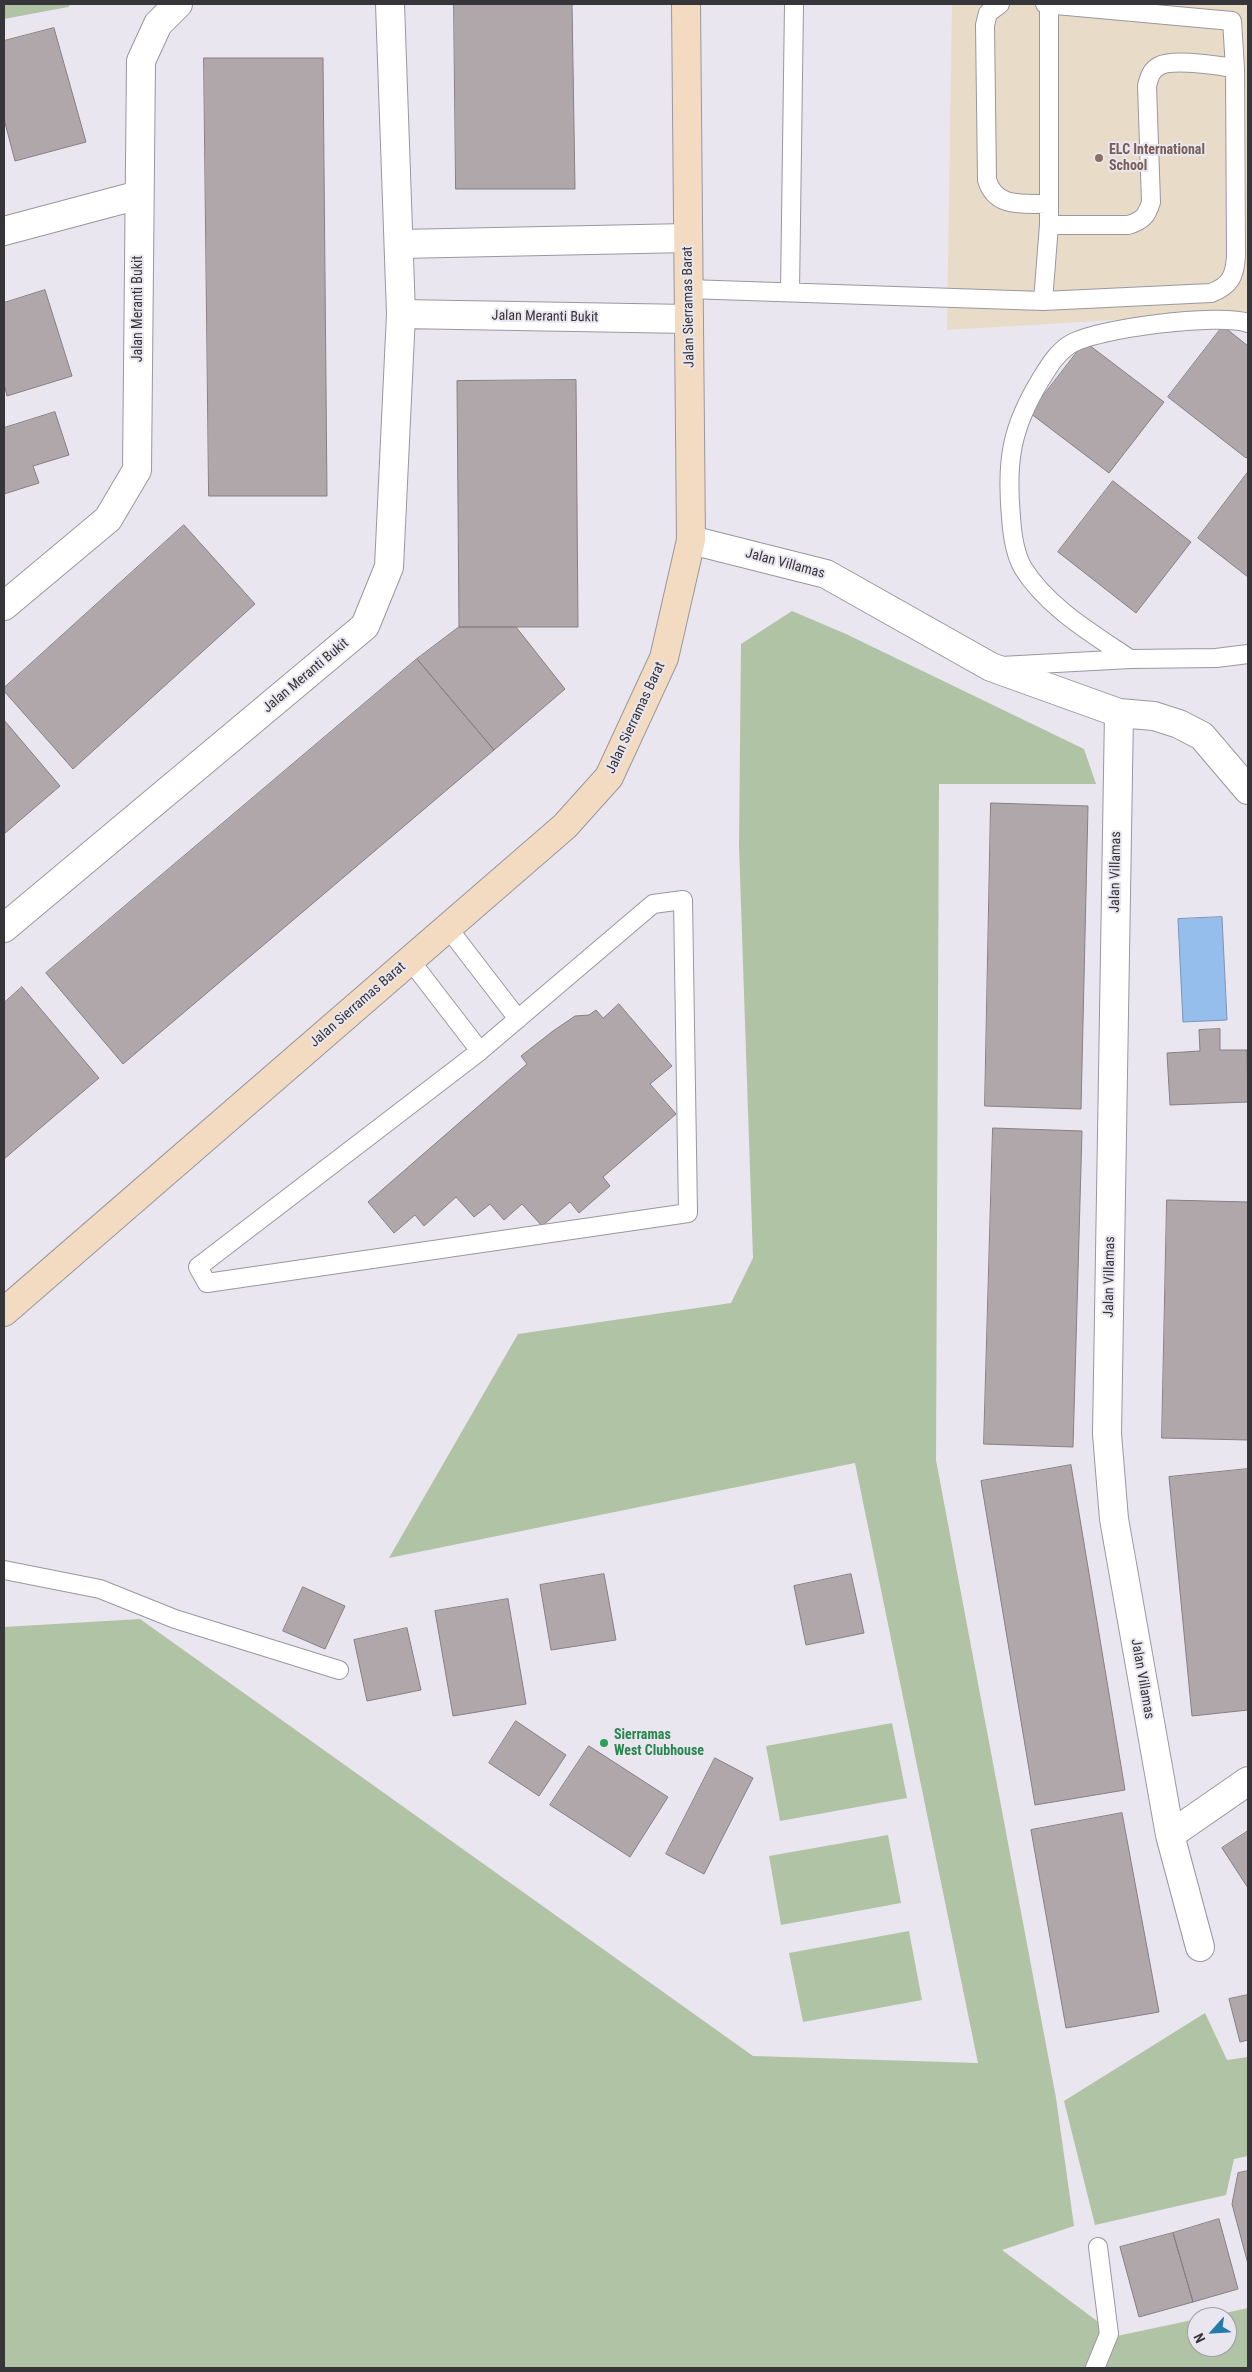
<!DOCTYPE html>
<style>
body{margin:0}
#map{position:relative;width:1252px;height:2372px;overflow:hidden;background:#e9e6ef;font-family:"Roboto Condensed",sans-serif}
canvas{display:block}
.frame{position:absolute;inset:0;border:5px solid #363539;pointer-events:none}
.north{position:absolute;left:1187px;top:2307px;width:50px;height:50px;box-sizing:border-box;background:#e9e6ef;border:1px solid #a19fa6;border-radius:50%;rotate:244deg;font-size:14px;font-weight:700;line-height:20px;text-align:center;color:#363539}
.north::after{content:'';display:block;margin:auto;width:18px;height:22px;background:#247aa9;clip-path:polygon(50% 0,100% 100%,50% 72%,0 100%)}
</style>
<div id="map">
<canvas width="1252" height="2372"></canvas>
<div class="frame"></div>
<div class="north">N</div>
</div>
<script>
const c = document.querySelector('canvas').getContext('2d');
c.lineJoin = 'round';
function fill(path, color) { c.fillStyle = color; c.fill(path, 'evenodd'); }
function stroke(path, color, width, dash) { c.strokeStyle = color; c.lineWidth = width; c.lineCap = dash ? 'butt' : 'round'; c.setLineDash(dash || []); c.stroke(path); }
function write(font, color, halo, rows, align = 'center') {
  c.font = font + ' "Roboto Condensed",sans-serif'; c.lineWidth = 4; c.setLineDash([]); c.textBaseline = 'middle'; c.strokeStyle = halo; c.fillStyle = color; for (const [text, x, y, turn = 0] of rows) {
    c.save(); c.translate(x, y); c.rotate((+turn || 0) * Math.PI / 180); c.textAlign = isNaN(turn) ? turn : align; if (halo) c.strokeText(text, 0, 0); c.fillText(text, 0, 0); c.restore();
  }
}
const education = new Path2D(`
 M952 4H1248V312L947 330Z`);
const green = new Path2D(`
 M4 4H71L68 7 4 19Z
 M792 611 846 634 1084 749 1096 784H939L936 1460 1056 2098 1074 2226 1002 2250 1117 2336 1197 2319V2347H1227V2317H1207L1248 2308V2368H4V1627L140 1619 753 2056 978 2063 855 1463 389 1558 518 1334 731 1303 753 1258 739 846 741 644Z
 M892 1723 907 1798 780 1821 766 1746Z
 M888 1835 901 1903 781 1925 769 1856Z
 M909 1931 922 2000 803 2022 789 1953Z
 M1205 2013 1227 2060 1248 2057V2156L1234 2159 1226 2195 1095 2225 1064 2101Z`);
const water = new Path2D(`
 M1222 917 1227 1020 1183 1022 1178 919Z`);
const building = new Path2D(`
 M454 4H572L575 189H456Z
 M54 28 86 142 15 161 4 119V41Z
 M204 58H323L327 496H209Z
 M45 290 72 376 7 396 4 384V303Z
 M1223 326 1248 346V456L1246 458 1168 397Z
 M1085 342 1164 402 1109 473 1030 413Z
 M576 380 578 627H459L457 381Z
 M55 412 69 455 33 466 39 483 4 494V428Z
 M1248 472V577L1198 538Z
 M1113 481 1191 542 1136 613 1058 552Z
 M184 525 255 604 73 769 4 691V688Z
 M459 627H516L565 689 494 750 417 659Z
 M417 659 494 750 123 1064 46 973Z
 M4 720 60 786 4 834Z
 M991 803 1088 806 1081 1109 985 1106Z
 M22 987 99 1078 4 1159V1003Z
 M619 1004 672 1066 650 1084 676 1114 603 1177 610 1186 579 1213 570 1202 542 1226 522 1204 504 1220 490 1204 474 1217 456 1197 424 1226 415 1215 394 1233 368 1202 527 1064 521 1056 553 1031 575 1016 589 1015 596 1010 603 1018Z
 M1220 1029V1050H1247L1248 1102 1170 1105 1167 1053 1200 1051 1199 1030Z
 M993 1128 1082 1131 1073 1447 984 1444Z
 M1167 1200 1248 1202V1440L1162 1438Z
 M1071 1465 1125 1790 1035 1805 981 1481Z
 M1248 1469V1710L1192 1716 1169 1477Z
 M604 1574 616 1640 551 1650 540 1585Z
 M851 1574 864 1633 806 1645 794 1586Z
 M303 1587 345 1606 325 1649 283 1631Z
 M508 1599 526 1704 453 1716 435 1611Z
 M407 1628 421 1690 367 1701 354 1640Z
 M516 1721 566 1755 539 1796 489 1763Z
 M589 1746 668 1797 630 1857 550 1805Z
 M715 1758 753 1778 704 1874 666 1854Z
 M1122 1813 1159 2012 1066 2028 1031 1830Z
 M1248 1831V1888L1222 1848Z
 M1248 1995V2040L1240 2042 1229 1999Z
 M1248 2171V2264L1232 2204 1238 2173Z
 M1219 2219 1238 2289 1193 2302 1173 2233Z
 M1173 2233 1193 2302 1139 2317 1120 2247Z`);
const lane = new Path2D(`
 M1000 4 988 13 985 25 987 180C996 209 1023 203 1048 204
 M1045 4 1232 21 1235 68C1218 66 1173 58 1159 66 1151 70 1149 78 1147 86L1151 202C1147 216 1142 221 1128 225H1049
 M688 289 1043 301 1211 293C1230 286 1235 276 1236 256L1235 68
 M790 292 794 4
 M1043 301 1049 225V4
 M1130 659C1093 634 1047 607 1023 568 1015 554 1012 533 1011 517 1006 461 1011 428 1041 379 1049 366 1056 354 1069 345 1095 328 1220 313 1248 323
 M1001 666 1130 659 1216 658 1248 654
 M683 900 688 1213 207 1283 198 1267 480 1051 653 904Z
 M448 928 518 1019
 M410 960 480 1051
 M4 1570 100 1589 175 1619 339 1670
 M1095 2368 1109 2334 1098 2247`);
const street = new Path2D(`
 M4 231 139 195
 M400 244 688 238
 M401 314 689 319
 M691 540 826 574 991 667 1119 713 1154 716 1179 724 1202 736 1248 790
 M4 606 108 519 137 470 141 61 158 24 178 4
 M1119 713 1107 1434 1114 1519 1170 1835 1200 1947
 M4 928 365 626 389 567 401 314 390 4
 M1170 1835 1248 1781`);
const secondary = new Path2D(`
 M4 1312 565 826 609 777 664 658 691 540 686 4`);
const markers = [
 [1099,158,5,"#8d6e63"],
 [604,1743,5,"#2e9e5b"]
];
const educationNames = [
 ["ELC International",1109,150],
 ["School",1109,166]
];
const streetNames = [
 ["Jalan Sierramas Barat",689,307,-91],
 ["Jalan Meranti Bukit",138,309,-90],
 ["Jalan Meranti Bukit",545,317,1],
 ["Jalan Villamas",785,564,15],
 ["Jalan Meranti Bukit",306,676,-40],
 ["Jalan Sierramas Barat",636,718,-65],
 ["Jalan Villamas",1116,872,-89],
 ["Jalan Sierramas Barat",358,1005,-41],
 ["Jalan Villamas",1110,1277,-89],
 ["Jalan Villamas",1142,1679,80]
];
const leisureNames = [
 ["Sierramas",614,1735],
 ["West Clubhouse",614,1751]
];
fill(education, '#e8dcc8');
fill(green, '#b0c3a5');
fill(water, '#96beec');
stroke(water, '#7995b6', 1);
fill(building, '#b0a7ab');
stroke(building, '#887e83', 1);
stroke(lane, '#99979f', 20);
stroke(street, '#99979f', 30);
stroke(secondary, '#99979f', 30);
stroke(lane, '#fff', 18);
stroke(street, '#fff', 28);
stroke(secondary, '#f2dbc1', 28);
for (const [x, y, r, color] of markers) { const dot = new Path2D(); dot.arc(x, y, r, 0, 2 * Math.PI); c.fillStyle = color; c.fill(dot); stroke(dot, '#e9e6ef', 2); }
write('bold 14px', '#785e54', '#e9e6ef', educationNames, 'left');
write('14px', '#363539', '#e9e6ef', streetNames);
write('bold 14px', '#27864d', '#e9e6ef', leisureNames, 'left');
</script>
